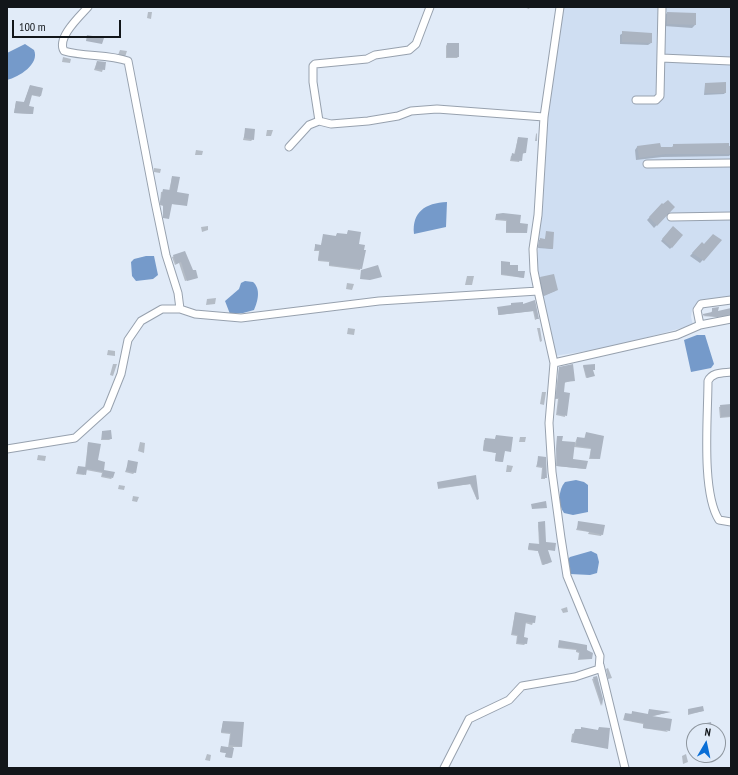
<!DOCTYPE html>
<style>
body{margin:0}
#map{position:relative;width:738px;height:775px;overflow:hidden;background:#e1ebf8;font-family:"PT Sans Narrow",sans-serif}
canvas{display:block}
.frame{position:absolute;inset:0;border:8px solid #12161a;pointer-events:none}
.north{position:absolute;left:686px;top:723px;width:40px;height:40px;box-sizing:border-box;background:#e1ebf8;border:1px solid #8e969f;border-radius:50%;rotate:9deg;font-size:11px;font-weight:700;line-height:16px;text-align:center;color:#12161a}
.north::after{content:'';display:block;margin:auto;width:14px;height:18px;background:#096ed6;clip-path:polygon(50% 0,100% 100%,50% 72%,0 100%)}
.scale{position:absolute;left:12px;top:20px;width:109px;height:18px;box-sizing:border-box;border:2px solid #12161a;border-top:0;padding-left:5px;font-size:12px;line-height:14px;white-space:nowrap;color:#12161a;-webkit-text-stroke:3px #e1ebf8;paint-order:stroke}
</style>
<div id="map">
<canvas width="738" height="775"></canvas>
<div class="frame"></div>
<div class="north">N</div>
<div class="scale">100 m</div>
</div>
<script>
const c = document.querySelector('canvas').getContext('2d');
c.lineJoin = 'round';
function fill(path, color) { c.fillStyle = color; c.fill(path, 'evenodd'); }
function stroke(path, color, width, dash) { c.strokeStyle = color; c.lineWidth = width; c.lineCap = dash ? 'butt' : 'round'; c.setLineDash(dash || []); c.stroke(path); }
const built = new Path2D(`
 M563 7H731V298L707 300 695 305 692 310 691 317 693 325 607 348 554 356 538 275V253L545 133Z`);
const water = new Path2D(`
 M25 44 34 50C40 64 19 77 7 80V53Z
 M447 202 446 227 414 234C412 212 425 203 447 202Z
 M146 256H154L158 275 153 279 136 281 132 276 131 262 134 259Z
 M245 281 253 282C261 289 258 301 254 310L243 313 230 314 225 301 239 289 241 283Z
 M697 335H705L714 364 711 368 691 372 684 340Z
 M576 480 584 482 588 485V512L573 515 564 513C558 505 558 490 565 482Z
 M591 551 597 554 599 562 597 573 590 575 570 574 568 559 570 557Z`);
const shadow = new Path2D(`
 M524 7H530L529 9Z
 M148 12H152L151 19 147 18Z
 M667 13 695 14V25L692 28 664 26 665 15Z
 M623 33 651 43 648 45 620 44V35Z
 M447 44 458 57 457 58H446V46Z
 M120 50 127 51 125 57 118 55Z
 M63 57 71 59 70 63 62 62Z
 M97 62H105L102 72 94 70Z
 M705 84 725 93 724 94 704 95Z
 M30 86 42 88 40 97 31 95 28 107 32 114 14 113 16 102 24 103Z
 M246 129 253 139 251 141 243 140Z
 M267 130H273L271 136H266Z
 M537 133V141H535L536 134Z
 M518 138 525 153 522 154 519 162 510 161 511 156 514 155Z
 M674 145 731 147V154L729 156 662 157 636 160 635 150 637 147 671 148Z
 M196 150 203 151 202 155H195Z
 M154 168 161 169 160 173 154 172Z
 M172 177 176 193 186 205 171 204 168 218H163V206L160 205V203L161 192 169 191Z
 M662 204 674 207 654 228 647 220Z
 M496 215 519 224 526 233H506V221L495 220Z
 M208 226V230L202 232 201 227Z
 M673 227 682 235 670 249 661 241Z
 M348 231 358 245 364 246 360 270 329 266V262L318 261 319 251H314L315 246H321L324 235 335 237 337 234 347 235Z
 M547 232 553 233 552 249 538 248 539 240H545Z
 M720 241 700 263 690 256 699 246Z
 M184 252 196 278 185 281 179 263 175 265 172 257Z
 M501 263 509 266 524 278 501 275Z
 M467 276H474L472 285H465Z
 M541 278 555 291 543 296 539 279Z
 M347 283 354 284 352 290 346 289Z
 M216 298 215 304 206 305 207 299Z
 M534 302 537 319 535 320 533 311 498 315V308L511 306V304L523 305Z
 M713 309 717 312 731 309V316L716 317 702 316 711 313Z
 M348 328 355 329 354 335 347 334Z
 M537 328H540L542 341 540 342Z
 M108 350 115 351V356L107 355Z
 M113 364H117L113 376 110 375Z
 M594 365 592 370 593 376 586 378 583 366Z
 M559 368 574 380 564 383 563 393 565 417 556 415 558 399H555Z
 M542 392H546L544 405 540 404Z
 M731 405V417L720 418 719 407Z
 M102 432 111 439 109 440H101Z
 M586 433 602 436 599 459H589L591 449 574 447 572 460 586 462 585 469 556 466 557 437 561 442 575 443 577 438 584 439Z
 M496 436 510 451H504L502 462 495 461 496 453 483 451 484 440H495Z
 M520 437H526L525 442H519Z
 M140 442 145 443 144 453 138 451Z
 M88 443 103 471 112 478 111 479 101 477 102 473 86 470 84 475 76 474 78 467 85 468Z
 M38 455 46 456 45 461 37 460Z
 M539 457 545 458V479H541L542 468 536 467Z
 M129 462 135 472 133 474 125 472Z
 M507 465 513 466 511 472H506Z
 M475 476 477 500 470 484 438 489V483Z
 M119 485 125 486 124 490 118 489Z
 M133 496 139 497 137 502 132 501Z
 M538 523 545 543 554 550H547L549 563 542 565 538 551 528 550 529 545H539Z
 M579 523 602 534 601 536 588 534 589 532 576 530Z
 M567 607 568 612 563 613 561 609Z
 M515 613 535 617 532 625 525 623 523 638 526 643 524 645 516 644 517 636 511 635Z
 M560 641 585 651 591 659 578 660 579 653 576 652V650L558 648Z
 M608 668 612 678 608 679 606 669Z
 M597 677 602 699 601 706 592 679Z
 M649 710 669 712 650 717 668 732 643 728V724L623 720 625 714 631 715 632 712 648 715Z
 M688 710 703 711 688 715Z
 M223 722 241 747H233L231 758 225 757 226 753 220 752 221 747 228 748 230 734 221 733Z
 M698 726 711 728 705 731H697Z
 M582 728 598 731 599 728 607 748 571 742 572 734 581 730Z
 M718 736H720L719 742H718Z
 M207 754 211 755 210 761 205 760Z
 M686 754 688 762 683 764 682 756Z`);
const building = new Path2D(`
 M667 12 696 13V25L667 24Z
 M622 31 652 33V43L622 42Z
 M87 35 104 38 102 44 86 41Z
 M447 43H459V57H447Z
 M97 61 106 62 105 70 95 69Z
 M726 82V93H705V83Z
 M30 85 43 88 41 96 32 95 29 106 34 107 33 114 14 113 16 101 24 102Z
 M245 128 255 129 254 140 244 138Z
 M518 137 528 138 526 153H523L522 161 511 160 512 153 515 154Z
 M660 143 661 147H673V144L729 143V146H731V154H666L639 158 637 146Z
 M172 176 180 177 177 192 189 194 187 206 172 204 169 219 163 218V205H161L160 202 163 189 170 190Z
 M668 200 675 207 657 226 649 217 662 203 663 204Z
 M503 213 521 215 520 223 528 224 527 233 506 232 507 220 496 219V214Z
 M673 226 683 235 672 248 662 239Z
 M348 230 361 232 359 244 365 245 364 250H366L362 269 329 265 330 261 318 260 320 250H315V244L321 245 323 234 336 236 337 233 347 234Z
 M546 231 554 232 553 249 538 247 540 238 545 239Z
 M713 234 722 240 704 261 692 253 702 242 704 244Z
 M185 251 193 270H196L198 278 187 281 181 262 176 264 173 255Z
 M501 261 510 262V265H518V271H525L524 278 501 274Z
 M378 265 382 277 370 280 360 279 361 270Z
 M554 274 558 290 544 296 540 277Z
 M535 300 539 319H536L534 311 499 315 497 307 511 305V303L523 302V304Z
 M719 307 718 311 731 308V314L717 317 703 315V314L712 312V308Z
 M573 364 575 381 565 382 564 392 570 393 567 416 557 414 559 398H556L559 367Z
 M595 364V370H593L595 376 587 378 583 365Z
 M731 404V416L721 417 720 405Z
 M111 430 112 439H102V431Z
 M586 432 604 436 600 459 590 458 591 448 576 446 577 437 585 438Z
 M496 435 513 437 511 452 505 451 503 462 495 461 496 453 483 450 485 438 495 439Z
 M557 436H563L562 441 575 442 573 459 588 461 586 469 557 466 556 449Z
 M88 442 101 444 98 460 105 462 104 470 115 472 113 478 102 476 103 472 87 469 86 475 77 473 78 466 86 467Z
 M538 456 546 457 547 478H542L543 467 537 466Z
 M128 460 138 462 136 473 126 471Z
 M476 475 479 499 477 500 471 484 438 488 437 482Z
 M546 501 547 508 532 509 531 504Z
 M545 521 546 542 556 543 555 551 548 550 552 562 543 565 538 551 528 549 529 543 540 544 538 522Z
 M578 521 605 525 603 535 577 529Z
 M515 612 536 616 535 623 526 622 524 637 528 638 527 644 517 643 518 635 512 634Z
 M559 640 587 645V650L593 653 592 659H579L580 652 577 651V649L558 647Z
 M597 676 603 699 602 706 593 677Z
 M703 706 704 711 689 714 688 709Z
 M649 709 671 712 652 716 672 719 670 731 643 728 644 723 624 720 625 713 632 714V711L648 714Z
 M223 721 244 722 242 747 229 745 231 733 221 732Z
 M711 722 712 729 699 731 697 725Z
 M581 727 598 730 599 727 610 728 608 749 571 742 575 729H581Z
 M221 746 234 748 232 758 225 757 226 753 220 752Z`);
const minor = new Path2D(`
 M88 7C80 16 56 38 64 51 85 57 108 54 128 61L155 202 166 255 178 293 180 309
 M661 58 731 61
 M636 100H656L660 96 662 7
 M319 121 313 82V66L315 64 367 59 375 55 409 50 416 44 430 7
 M289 147 309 125 319 121 331 124 368 121 398 116 411 111 437 109 544 117
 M647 164 731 163
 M671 217 731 216
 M700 325 697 310 701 304 731 300
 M554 363 677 335 700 325 731 319
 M731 372C723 373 712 372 708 381 708 416 701 492 719 520L731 522
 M7 449 75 438 107 409 121 374 128 340 141 321 162 309H180L195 314 241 318 379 301 538 291 534 271 533 249 538 215 544 117 560 7
 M600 665 625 768
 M444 768 469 719 509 700 522 686 575 677 599 669 600 656 567 576 561 538 552 472 549 423 554 363 538 291`);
fill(built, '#cfdef2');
fill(water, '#759aca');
fill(shadow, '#0003');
fill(building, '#abb4c1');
stroke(minor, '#97a1ae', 9);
stroke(minor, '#fff', 7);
</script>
